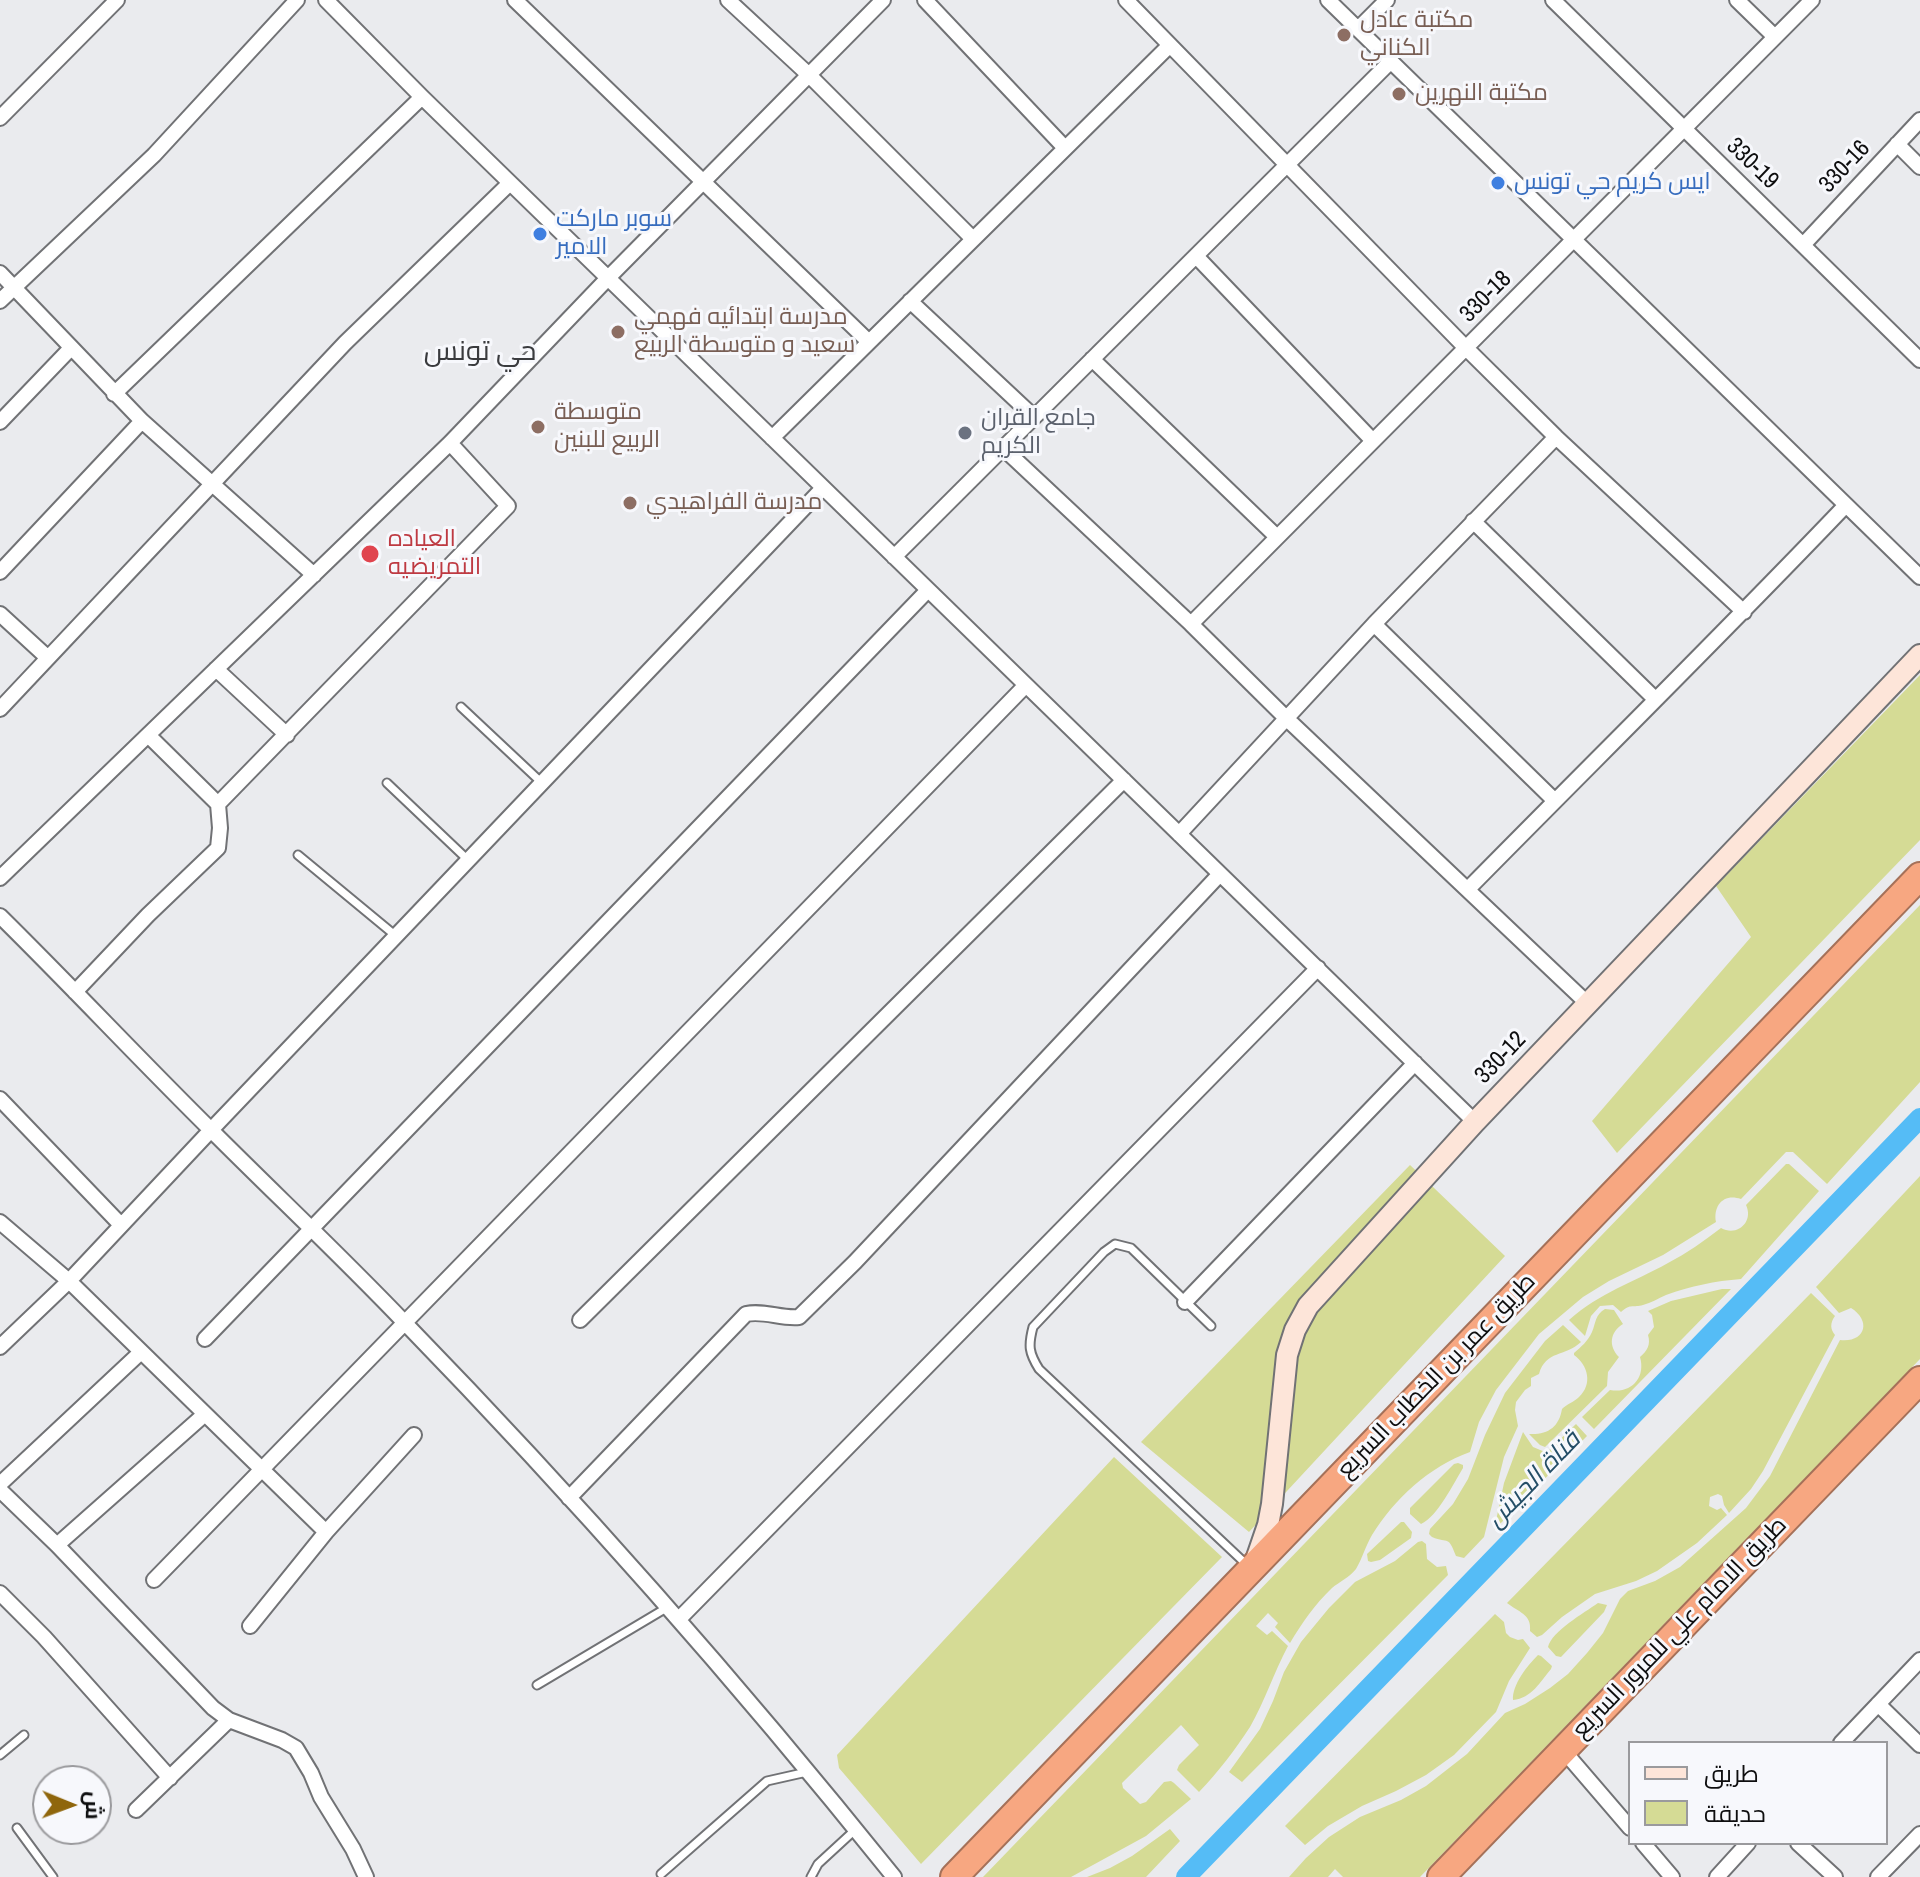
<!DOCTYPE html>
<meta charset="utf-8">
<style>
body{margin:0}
#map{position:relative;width:1920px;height:1877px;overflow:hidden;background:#eaebee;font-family:"Archivo Narrow",Cairo,sans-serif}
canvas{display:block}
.legend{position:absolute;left:1628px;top:1741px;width:260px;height:104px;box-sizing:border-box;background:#f7f8fc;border:2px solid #9a9a9d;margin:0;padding:10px 14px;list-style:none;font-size:24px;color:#0e0e0f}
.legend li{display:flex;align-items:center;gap:16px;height:40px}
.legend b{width:40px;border:2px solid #9a9a9d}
.north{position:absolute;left:32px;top:1765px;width:80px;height:80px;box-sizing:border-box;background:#f7f8fc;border:2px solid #9a9a9d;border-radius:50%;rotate:91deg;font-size:22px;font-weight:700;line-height:32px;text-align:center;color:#0e0e0f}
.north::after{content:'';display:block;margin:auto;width:28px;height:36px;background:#8f660c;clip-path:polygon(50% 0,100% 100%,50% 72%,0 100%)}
</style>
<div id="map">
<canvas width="1920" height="1877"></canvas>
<ul class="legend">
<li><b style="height:10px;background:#fde5d9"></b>طريق</li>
<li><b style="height:22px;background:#d5db95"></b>حديقة</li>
</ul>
<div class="north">ش</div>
</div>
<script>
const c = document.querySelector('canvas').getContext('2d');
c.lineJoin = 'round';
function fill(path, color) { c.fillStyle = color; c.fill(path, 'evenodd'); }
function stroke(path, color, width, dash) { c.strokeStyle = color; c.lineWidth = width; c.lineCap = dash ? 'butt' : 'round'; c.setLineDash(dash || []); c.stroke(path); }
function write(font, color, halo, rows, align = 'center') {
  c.font = font + ' "Archivo Narrow",Cairo,sans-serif'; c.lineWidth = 6; c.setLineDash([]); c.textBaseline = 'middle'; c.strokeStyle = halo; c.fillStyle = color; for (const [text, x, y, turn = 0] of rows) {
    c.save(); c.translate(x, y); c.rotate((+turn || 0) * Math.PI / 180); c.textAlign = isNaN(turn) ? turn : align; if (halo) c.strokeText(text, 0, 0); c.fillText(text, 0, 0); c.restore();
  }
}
const green = new Path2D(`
 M1920 675V840L1617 1153 1592 1121 1751 937 1716 886Z
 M1920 905V1082L1827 1184 1793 1152H1786L1741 1199C1724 1193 1713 1205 1716 1222L1663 1255 1609 1281 1583 1297 1539 1334 1496 1390 1479 1422 1470 1452C1429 1467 1395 1498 1372 1535 1366 1545 1362 1559 1356 1569 1350 1577 1339 1582 1332 1588 1315 1604 1302 1623 1290 1643L1275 1627 1278 1623 1268 1613 1256 1626 1267 1635 1272 1631 1288 1646C1274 1672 1265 1701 1250 1727 1235 1750 1218 1772 1199 1792L1177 1770 1179 1765 1199 1745 1181 1725 1122 1783 1123 1788 1140 1804 1146 1802 1164 1782 1171 1781 1174 1783 1191 1799 1146 1836 1071 1877H983Z
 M1786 1164H1789L1819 1191 1741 1279C1715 1281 1691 1286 1666 1295 1659 1298 1651 1303 1643 1305 1633 1308 1631 1303 1621 1312L1613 1305 1600 1306 1591 1316 1585 1336 1569 1320C1601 1292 1632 1283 1668 1263 1687 1253 1704 1241 1721 1228 1737 1237 1754 1222 1746 1205Z
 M1410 1165 1505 1256 1249 1532 1141 1442Z
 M1920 1176V1359L1420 1877H1343L1335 1869 1328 1877H1289L1306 1858 1329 1837 1360 1817 1401 1800 1426 1786 1467 1754 1505 1713 1525 1704 1550 1688 1568 1674 1587 1653 1603 1633 1620 1599 1628 1591 1655 1581 1680 1567 1746 1508 1770 1476 1840 1340C1865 1343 1872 1321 1851 1308L1839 1313 1816 1287Z
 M1722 1289H1731L1594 1429 1582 1417 1610 1390C1631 1394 1646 1378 1640 1357 1647 1351 1651 1345 1648 1335L1654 1327 1652 1315 1648 1311 1671 1301Z
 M1811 1293 1835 1316C1830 1323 1830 1329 1835 1335L1763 1471 1751 1489 1729 1513 1724 1505 1722 1496 1718 1494 1710 1497 1709 1506 1717 1510 1721 1508 1727 1515 1697 1543 1657 1571 1636 1581 1595 1594 1562 1617 1542 1635 1537 1637 1530 1631C1532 1614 1518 1612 1507 1603Z
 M1605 1309 1614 1310 1623 1324C1610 1332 1608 1346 1619 1357L1608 1372 1607 1386 1545 1447 1540 1445 1529 1434C1548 1435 1559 1427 1562 1409 1567 1404 1574 1402 1579 1397 1593 1384 1588 1365 1574 1355V1353C1581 1347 1588 1341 1592 1332 1596 1322 1595 1315 1605 1309Z
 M1563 1325 1581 1342C1565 1357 1546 1350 1539 1374L1531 1378V1386L1525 1390 1516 1402 1515 1410 1518 1426 1504 1457 1484 1537 1464 1558 1456 1556C1448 1535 1449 1544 1432 1537L1429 1534 1430 1529 1453 1504 1468 1479 1485 1435 1505 1393 1545 1341Z
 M1576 1424 1587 1436 1494 1530 1504 1483 1523 1432 1533 1447 1545 1452 1549 1450Z
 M1114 1457 1222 1557 921 1864 839 1768 837 1755Z
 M1458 1463 1463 1465V1468C1453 1484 1438 1516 1421 1524L1410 1514V1508L1454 1464Z
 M1401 1522H1404L1412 1532 1411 1538 1380 1560 1371 1562 1368 1561 1367 1554Z
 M1422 1541 1426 1544 1427 1559 1437 1567 1446 1566 1448 1575 1242 1782 1229 1772 1260 1729 1273 1701 1284 1672 1301 1642 1329 1608 1355 1582 1395 1561 1418 1542Z
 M1598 1603 1607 1605 1604 1612 1561 1657 1556 1656 1548 1647C1552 1631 1584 1613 1598 1603Z
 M1495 1614 1504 1622 1506 1633 1510 1637 1518 1640 1523 1639 1530 1648 1509 1681 1496 1712 1454 1755 1426 1775 1396 1791 1362 1806 1328 1826 1305 1845 1285 1826Z
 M1538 1655 1541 1656 1552 1666 1551 1669C1540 1682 1532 1698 1513 1700 1512 1685 1527 1666 1538 1655Z
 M1170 1829 1180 1841 1146 1877H1087L1110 1868 1132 1856Z`);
const canal = new Path2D(`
 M1186 1877 1920 1118`);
const lane = new Path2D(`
 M461 707 542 783
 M387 783 468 860
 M298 855 396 936
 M1211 1326 1131 1248 1115 1244 1104 1252 1033 1327C1028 1346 1029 1353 1039 1369L1246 1564
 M537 1685 668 1607
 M0 1755 24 1735
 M17 1828 53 1877
 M661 1874 767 1781 807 1772
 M811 1877 818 1864 856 1829`);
const street = new Path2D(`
 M326 0 422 97 1475 1122
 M515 0 869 342
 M728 0 809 75 973 239
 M925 0 1065 148
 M1126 0 1466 348 1556 437 1744 612
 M1328 0 1920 577
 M1553 0 1920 360
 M1737 0 1775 37
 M1358 29 1387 0
 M0 118 117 0
 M1897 144 1920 167
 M1803 245 1920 120
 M1196 256 1373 441
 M0 273 142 421 314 575
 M0 301 154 155 297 0
 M910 301 1034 417
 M1092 359 1277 537
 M114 394 422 97
 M0 422 71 348
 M772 438 1170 45
 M1003 448 1191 624 1286 718 1588 1004
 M1473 521 1655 699
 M894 557 1391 61
 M0 572 142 421
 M0 614 48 658
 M1191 624 1812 0
 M1374 624 1555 801
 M216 669 287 735
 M0 709 345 343 510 183
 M218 804 508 506 450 443
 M1179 834 1374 624 1556 437
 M0 878 450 443 608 278 883 0
 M1468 889C1594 761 1722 635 1846 505
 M0 916C72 987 141 1061 213 1132 277 1196 343 1258 405 1323 577 1500 740 1685 894 1877
 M75 992 148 915 218 848 220 828 218 804 148 735
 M0 1099 121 1225
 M0 1222 69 1281 326 1532
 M1185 1302 1415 1063
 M580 1320 1124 780
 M205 1339 928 590
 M0 1347 69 1281 211 1130 823 488
 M0 1484 141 1352
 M0 1490 57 1545 213 1708 229 1720 282 1740 296 1748 311 1773 321 1797 353 1849 366 1877
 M569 1498 746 1314C764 1310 781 1319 799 1317L855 1262 1220 874
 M57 1545 205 1414
 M154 1580 1026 685
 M0 1593 44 1637 170 1778
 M679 1619 1318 968
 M250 1626 326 1532 414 1435
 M1878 1704 1920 1745
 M1841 1743 1920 1660
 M1563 1750 1630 1828
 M136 1810 229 1720
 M1643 1843 1672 1877
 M1798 1843 1835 1877
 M1717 1877 1748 1843
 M1878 1877 1920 1834`);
const secondary = new Path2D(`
 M1256 1560 1268 1525 1272 1504 1287 1355 1295 1330 1308 1306 1475 1122 1920 655`);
const highway = new Path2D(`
 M954 1877 1920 876
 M1441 1877 1920 1380`);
const markers = [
 [1344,35,8,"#8d6e63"],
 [1399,94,8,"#8d6e63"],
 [1498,183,8,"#3f7fe0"],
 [540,234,8,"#3f7fe0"],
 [618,332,8,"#8d6e63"],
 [538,427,8,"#8d6e63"],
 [965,433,8,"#6b7280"],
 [630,503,8,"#8d6e63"],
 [370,554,10,"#e0444e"]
];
const educationNames = [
 ["مكتبة عادل",1360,21],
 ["الكناني",1360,49],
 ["مكتبة النهرين",1415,94],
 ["مدرسة ابتدائيه فهمي",634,318],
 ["سعيد و متوسطة الربيع",634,346],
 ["متوسطة",554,413],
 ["الربيع للبنين",554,441],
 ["مدرسة الفراهيدي",646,503]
];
const streetNames = [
 ["330-19",1752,164,44],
 ["330-16",1845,167,-47],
 ["330-18",1486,297,-45],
 ["330-12",1501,1058,-46],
 ["طريق عمر بن الخطاب السريع",1437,1376,-46],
 ["طريق الامام علي للمرور السريع",1680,1628,-46]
];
const shopNames = [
 ["ايس كريم حي تونس",1514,183],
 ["سوبر ماركت",556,220],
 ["الامير",556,248]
];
const worshipNames = [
 ["جامع القران",981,419],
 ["الكريم",981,447]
];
const healthNames = [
 ["العياده",388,540],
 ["التمريضيه",388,568]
];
const waterNames = [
 ["قناة الجيش",1534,1480,-46]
];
const quarterNames = [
 ["حي تونس",480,352]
];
fill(green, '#d5db95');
stroke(canal, '#55bcf6', 20);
stroke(lane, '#717275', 11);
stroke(street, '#717275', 18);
stroke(secondary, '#717275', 24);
stroke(highway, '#a57159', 30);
stroke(lane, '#fff', 7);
stroke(street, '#fff', 14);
stroke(secondary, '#fde5d9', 20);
stroke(highway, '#f7a781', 26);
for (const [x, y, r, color] of markers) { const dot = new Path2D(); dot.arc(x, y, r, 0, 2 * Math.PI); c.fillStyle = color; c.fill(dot); stroke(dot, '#f7f8fc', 3); }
write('24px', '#785e54', '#f7f8fc', educationNames, 'left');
write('24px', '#0e0e0f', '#f7f8fc', streetNames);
write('24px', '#366cbe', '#f7f8fc', shopNames, 'left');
write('24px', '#5b616d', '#f7f8fc', worshipNames, 'left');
write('24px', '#be3a42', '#f7f8fc', healthNames, 'left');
write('italic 26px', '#244e67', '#f7f8fc', waterNames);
write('28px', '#3a3b3e', '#f7f8fc', quarterNames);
</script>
